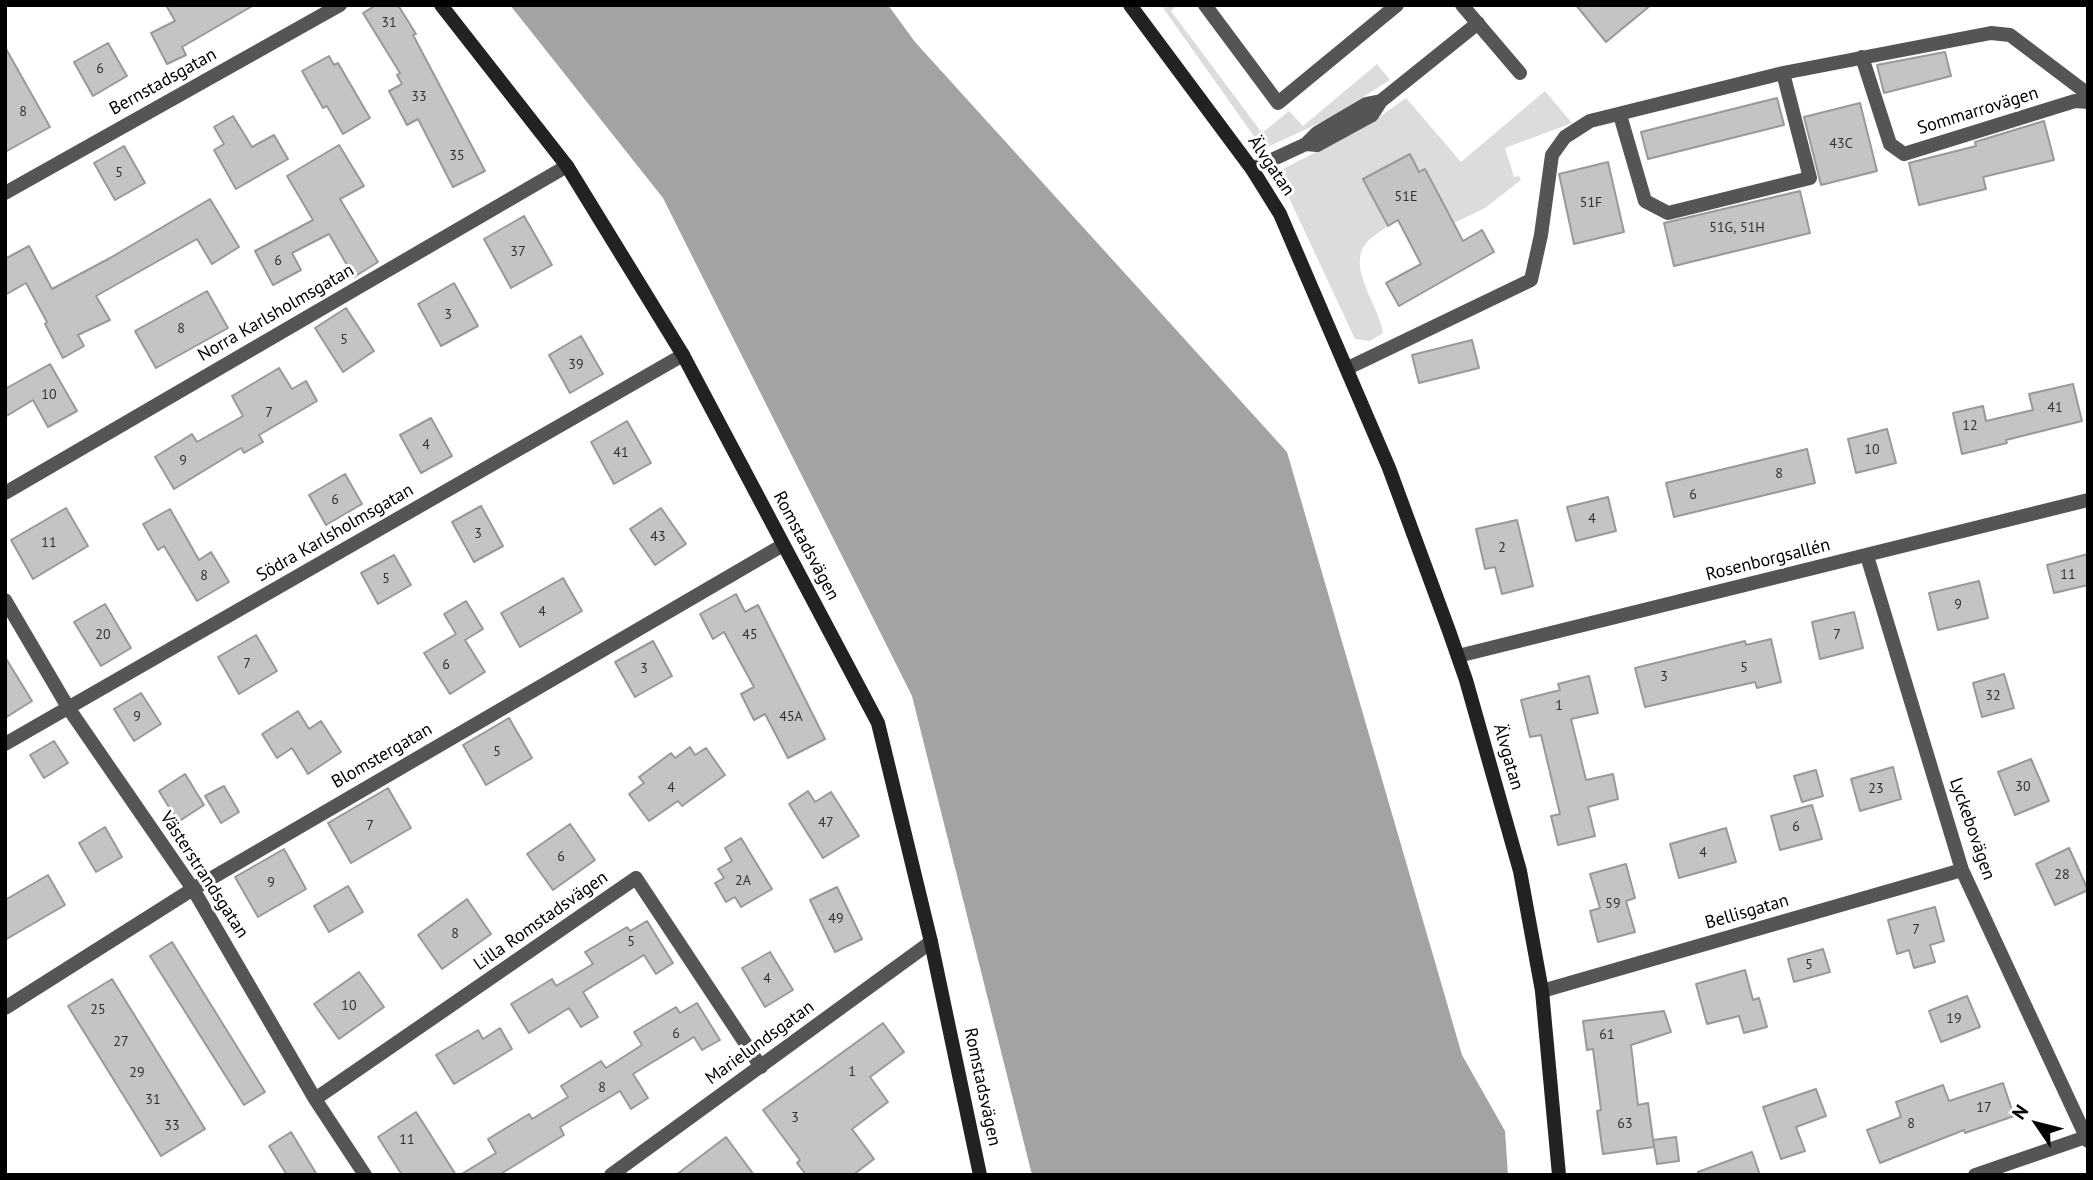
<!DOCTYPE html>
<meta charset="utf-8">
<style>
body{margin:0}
#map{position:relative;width:2093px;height:1180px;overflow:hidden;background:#fff;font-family:"PT Sans",sans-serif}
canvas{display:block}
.frame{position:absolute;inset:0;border:7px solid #000;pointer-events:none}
.north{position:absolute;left:2002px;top:1089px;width:70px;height:70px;-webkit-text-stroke:5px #fff;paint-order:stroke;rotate:305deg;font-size:19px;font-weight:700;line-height:28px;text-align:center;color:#000}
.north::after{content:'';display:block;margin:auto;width:24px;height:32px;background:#000;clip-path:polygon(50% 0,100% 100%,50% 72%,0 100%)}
</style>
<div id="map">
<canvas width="2093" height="1180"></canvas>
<div class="frame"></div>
<div class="north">N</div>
</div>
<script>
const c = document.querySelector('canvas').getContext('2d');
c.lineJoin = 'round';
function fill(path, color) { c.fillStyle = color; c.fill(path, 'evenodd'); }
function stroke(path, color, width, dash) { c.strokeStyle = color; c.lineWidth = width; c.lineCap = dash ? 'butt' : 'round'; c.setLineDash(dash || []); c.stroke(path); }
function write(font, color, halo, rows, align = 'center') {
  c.font = font + ' "PT Sans",sans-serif'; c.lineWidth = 6; c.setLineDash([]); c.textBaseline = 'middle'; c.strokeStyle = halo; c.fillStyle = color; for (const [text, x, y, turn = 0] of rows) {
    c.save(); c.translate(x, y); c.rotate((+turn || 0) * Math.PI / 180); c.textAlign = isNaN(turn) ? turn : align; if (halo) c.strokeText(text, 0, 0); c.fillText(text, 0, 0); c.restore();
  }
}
const green = new Path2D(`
 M1161 5H1177L1171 11 1262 133 1289 111 1303 126 1377 64 1390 80 1328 119 1263 149Z
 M1545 91 1572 123 1505 148 1514 177 1519 176 1521 180 1485 208 1454 223 1426 169 1420 171 1410 154 1363 179 1387 227C1381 231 1374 235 1369 240 1343 264 1380 306 1383 333L1370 341 1355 339 1277 172 1367 126 1406 98 1461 162Z`);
const water = new Path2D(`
 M510 5H888L915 42 1287 452 1462 1055 1505 1131 1508 1175H1032L912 696 663 198Z`);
const building = new Path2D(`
 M166 5H254L182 47 186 55 167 64 151 33 175 21Z
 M376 5H398L416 34 413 35 485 171 453 187 418 119 407 125 389 91 402 84 397 75 400 73 363 13Z
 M1576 5H1651L1606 42Z
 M108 43 127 76 93 96 74 62Z
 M5 47 50 127 5 152Z
 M1945 52 1951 76 1884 93 1877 65Z
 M329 56 334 65 338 63 370 118 343 134 327 106 323 108 302 71Z
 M1777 98 1784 125 1648 159 1641 132Z
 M1860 103 1877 171 1821 185 1804 117Z
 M233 116 252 147 274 135 288 159 236 189 214 150 224 144 214 127Z
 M2044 121 2054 160 1983 177 1986 189 1919 205 1909 163 1976 146 1975 142Z
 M339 145 364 186 340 199 378 262 354 277 329 234 292 253 301 270 273 285 255 251 313 220 287 176Z
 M124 146 145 183 115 200 94 163Z
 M1410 154 1419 172 1425 169 1463 241 1482 230 1494 252 1399 306 1386 283 1421 264 1398 220 1388 226 1363 179Z
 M1608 162 1624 232 1574 244 1559 174Z
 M1800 191 1810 233 1674 266 1664 223Z
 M210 199 239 247 212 264 197 239 96 296 110 320 78 335 84 346 63 358 45 324 47 322 26 283 5 295V259L29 246 52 289 110 258Z
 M524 216 552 265 511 288 484 239Z
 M454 283 478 326 441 346 418 304Z
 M207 291 228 328 156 368 135 331Z
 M346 308 374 351 343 372 315 328Z
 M581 336 603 374 570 393 549 355Z
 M1472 340 1479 368 1419 383 1412 355Z
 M50 364 77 411 48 427 33 400 5 417V389Z
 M279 368 292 389 306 381 317 401 259 435 263 442 244 453 241 448 174 489 155 457 192 434 197 442 243 416 232 396Z
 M2073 384 2082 421 2006 440 2007 443 1962 454 1953 413 1983 406 1986 421 2033 410 2029 394Z
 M431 418 452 456 421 473 400 435Z
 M627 421 651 463 614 484 591 442Z
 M1887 429 1896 463 1856 473 1848 439Z
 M1807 449 1815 483 1674 517 1666 483Z
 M345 474 362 504 326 525 309 495Z
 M1608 497 1616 531 1576 541 1567 507Z
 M481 506 503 546 474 562 452 522Z
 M66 508 88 546 33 579 11 540Z
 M661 508 686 544 655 565 630 529Z
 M170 509 199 560 211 552 229 582 197 601 164 546 158 550 143 524Z
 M1517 520 1533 586 1502 594 1495 567 1485 569 1476 529Z
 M2088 554V585L2054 593 2047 565Z
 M394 555 411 585 378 604 361 573Z
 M563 578 582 611 520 647 501 613Z
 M1979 581 1988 618 1938 630 1929 593Z
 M736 594 745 612 758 605 825 739 788 758 765 714 754 720 741 694 754 687 724 632 713 639 700 614Z
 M466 601 483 629 465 640 485 672 450 694 424 653 456 634 444 614Z
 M105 604 131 648 101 666 74 622Z
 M1854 612 1863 648 1820 659 1812 622Z
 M256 635 277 671 239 694 218 657Z
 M1771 639 1781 682 1757 688 1755 682 1645 707 1635 668 1745 641 1746 645Z
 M653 641 672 676 635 697 615 662Z
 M5 657 32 701 5 718Z
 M2004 674 2014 708 1982 717 1973 683Z
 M1589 676 1598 713 1571 719 1586 780 1613 774 1618 799 1588 807 1595 836 1558 845 1551 816 1560 814 1541 735 1530 737 1521 700 1560 690 1558 684Z
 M141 693 161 724 134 741 114 709Z
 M298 711 309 729 321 721 341 752 308 774 292 748 277 758 262 734Z
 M509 718 532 758 486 785 463 745Z
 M54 741 68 763 44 778 30 755Z
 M690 747 695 755 706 748 725 775 682 806 678 801 649 821 629 794 644 783 639 777 671 753 675 758Z
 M2031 759 2049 801 2015 815 1998 772Z
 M1893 767 1901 799 1860 811 1851 779Z
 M1816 770 1823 796 1802 802 1794 776Z
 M185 774 204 805 178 822 159 791Z
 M224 786 239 812 221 823 205 796Z
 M388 788 411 828 351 863 328 823Z
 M808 791 815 802 831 792 859 836 823 858 789 804Z
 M1812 805 1822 839 1780 850 1771 816Z
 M570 824 595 860 553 890 527 854Z
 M105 827 122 857 96 872 79 843Z
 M1726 828 1736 862 1679 878 1670 844Z
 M741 838 772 889 741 907 735 897 726 902 715 883 724 878 718 869 732 861 725 848Z
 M2069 848 2088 890 2055 905 2036 864Z
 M284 849 306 889 258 917 235 877Z
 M1626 864 1635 898 1626 901 1635 932 1598 942 1590 911 1600 908 1590 874Z
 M48 875 65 905 5 940V900Z
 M348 886 363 912 329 932 314 906Z
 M837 887 862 939 835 952 810 900Z
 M467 899 491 934 442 969 418 935Z
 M1935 907 1944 941 1930 945 1935 962 1914 968 1909 950 1897 954 1888 920Z
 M647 921 673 963 656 974 644 955 583 992 598 1017 581 1027 569 1008 529 1033 511 1004 552 979 556 986 593 964 585 952 627 927 630 931Z
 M172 942 265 1092 244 1105 150 956Z
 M1823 949 1830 972 1794 982 1788 959Z
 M770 952 793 990 765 1007 742 968Z
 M1745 970 1753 1000 1759 998 1767 1027 1744 1033 1739 1016 1707 1024 1696 984Z
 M359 972 384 1007 339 1039 314 1004Z
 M112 979 205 1129 161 1156 68 1006Z
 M1967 996 1980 1027 1941 1042 1929 1011Z
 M697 1003 720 1040 702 1050 694 1037 633 1074 648 1098 631 1109 620 1091 560 1127 564 1135 499 1175H460L496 1153 488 1139 529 1114 532 1119 568 1097 561 1086 601 1061 606 1068 642 1045 634 1032 676 1007 680 1013Z
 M1664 1011 1671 1032 1631 1045 1638 1105 1648 1103 1654 1147 1603 1154 1597 1111 1601 1110 1593 1049 1587 1050 1583 1021Z
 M883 1023 904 1052 870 1077 888 1102 852 1129 874 1159 853 1175H806L797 1163 800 1160 763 1110Z
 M500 1028 512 1049 454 1084 436 1055 478 1030 483 1039Z
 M2003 1083 2014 1116 1965 1133 1964 1130 1880 1163 1867 1130 1901 1117 1896 1102 1943 1085 1949 1101Z
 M1816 1089 1826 1116 1796 1127 1805 1151 1781 1159 1763 1107Z
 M416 1112 456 1175H402L378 1137Z
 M291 1132 317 1175H287L269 1146Z
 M726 1137 754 1175H676Z
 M1676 1137 1679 1161 1657 1164 1653 1140Z
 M1752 1152 1760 1175H1698V1172Z`);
const lane = new Path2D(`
 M1205 5 1278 103 1397 5
 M1462 5 1520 73
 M1862 57 1890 144 1904 154 2075 101 2088 102
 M1620 115 1645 201 1668 213 1810 178 1783 73
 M1306 144 1317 145 1372 115 1381 101 1478 23
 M1252 169 1306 144 1317 133 1366 104 1381 101
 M1348 368 1531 280 1541 235 1552 155 1565 137 1590 121 1783 73 1991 33 2010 35 2088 94`);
const street = new Path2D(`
 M5 193 340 5
 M5 493 567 166
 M1867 556 1962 870 2088 1141
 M5 600 69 709 193 889 315 1099 365 1175
 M1458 656 2088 500
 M5 744 683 355
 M1542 991 1962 870
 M5 1008 193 889 783 545
 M315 1099 636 878 761 1067
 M611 1175 931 942
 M1975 1175 2086 1137`);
const secondary = new Path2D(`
 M441 5 567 166 683 355 878 723 931 942 980 1175
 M1130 5 1252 169 1280 214 1389 468 1449 631 1466 680 1520 871 1542 991 1559 1175`);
const numberNames = [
 ["31",389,23],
 ["6",100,69],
 ["33",419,97],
 ["8",23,112],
 ["43C",1841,144],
 ["35",457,156],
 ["5",119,173],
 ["51E",1406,197],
 ["51F",1591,203],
 ["51G, 51H",1737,228],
 ["37",518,252],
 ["6",278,261],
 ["3",448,315],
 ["8",181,329],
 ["5",344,340],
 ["39",576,365],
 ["10",49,395],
 ["41",2055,408],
 ["7",269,413],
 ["12",1970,426],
 ["4",426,445],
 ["10",1872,450],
 ["41",621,453],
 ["9",183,461],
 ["8",1779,474],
 ["6",1693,495],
 ["6",335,500],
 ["4",1592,519],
 ["3",478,534],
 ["43",658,537],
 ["11",49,543],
 ["2",1502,548],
 ["11",2068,575],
 ["8",204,576],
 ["5",386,579],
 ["9",1958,605],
 ["4",542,612],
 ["20",103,635],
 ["45",750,635],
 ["7",1837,635],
 ["7",247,664],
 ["6",446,665],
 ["5",1744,668],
 ["3",644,669],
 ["3",1664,677],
 ["32",1993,696],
 ["1",1559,706],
 ["9",137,717],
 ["45A",791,717],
 ["5",497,752],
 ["30",2023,787],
 ["4",671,788],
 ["23",1876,789],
 ["47",826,823],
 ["7",370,826],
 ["6",1796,827],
 ["4",1703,853],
 ["6",561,857],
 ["28",2062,875],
 ["2A",743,881],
 ["9",271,883],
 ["59",1613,904],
 ["49",836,919],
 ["7",1916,930],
 ["8",455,934],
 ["5",631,942],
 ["5",1809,965],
 ["4",767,979],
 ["10",349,1006],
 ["25",98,1010],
 ["19",1954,1019],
 ["6",676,1034],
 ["61",1607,1035],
 ["27",121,1042],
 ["1",852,1072],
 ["29",137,1073],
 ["8",602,1088],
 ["31",153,1100],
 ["17",1984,1108],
 ["3",795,1118],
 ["63",1625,1124],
 ["8",1911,1124],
 ["33",172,1126],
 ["11",407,1140]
];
const streetNames = [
 ["Bernstadsgatan",163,82,-29],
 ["Sommarrovägen",1978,111,-17],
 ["Älvgatan",1271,166,56],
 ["Norra Karlsholmsgatan",276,313,-30],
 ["Södra Karlsholmsgatan",335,533,-30],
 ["Romstadsvägen",806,546,62],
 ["Rosenborgsallén",1768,560,-14],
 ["Blomstergatan",382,756,-30],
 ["Älvgatan",1508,757,74],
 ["Lyckebovägen",1972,829,71],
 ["Västerstrandsgatan",204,875,57],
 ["Bellisgatan",1747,912,-16],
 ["Lilla Romstadsvägen",541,921,-35],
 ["Marielundsgatan",760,1043,-36],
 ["Romstadsvägen",982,1087,78]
];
fill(green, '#dcdcdc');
fill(water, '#a3a3a3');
fill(building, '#c4c4c4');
stroke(building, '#999', 2);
stroke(lane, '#555', 14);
stroke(street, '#555', 14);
stroke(secondary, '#222', 14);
write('14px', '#313131', null, numberNames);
write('18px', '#000', '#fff', streetNames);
</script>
